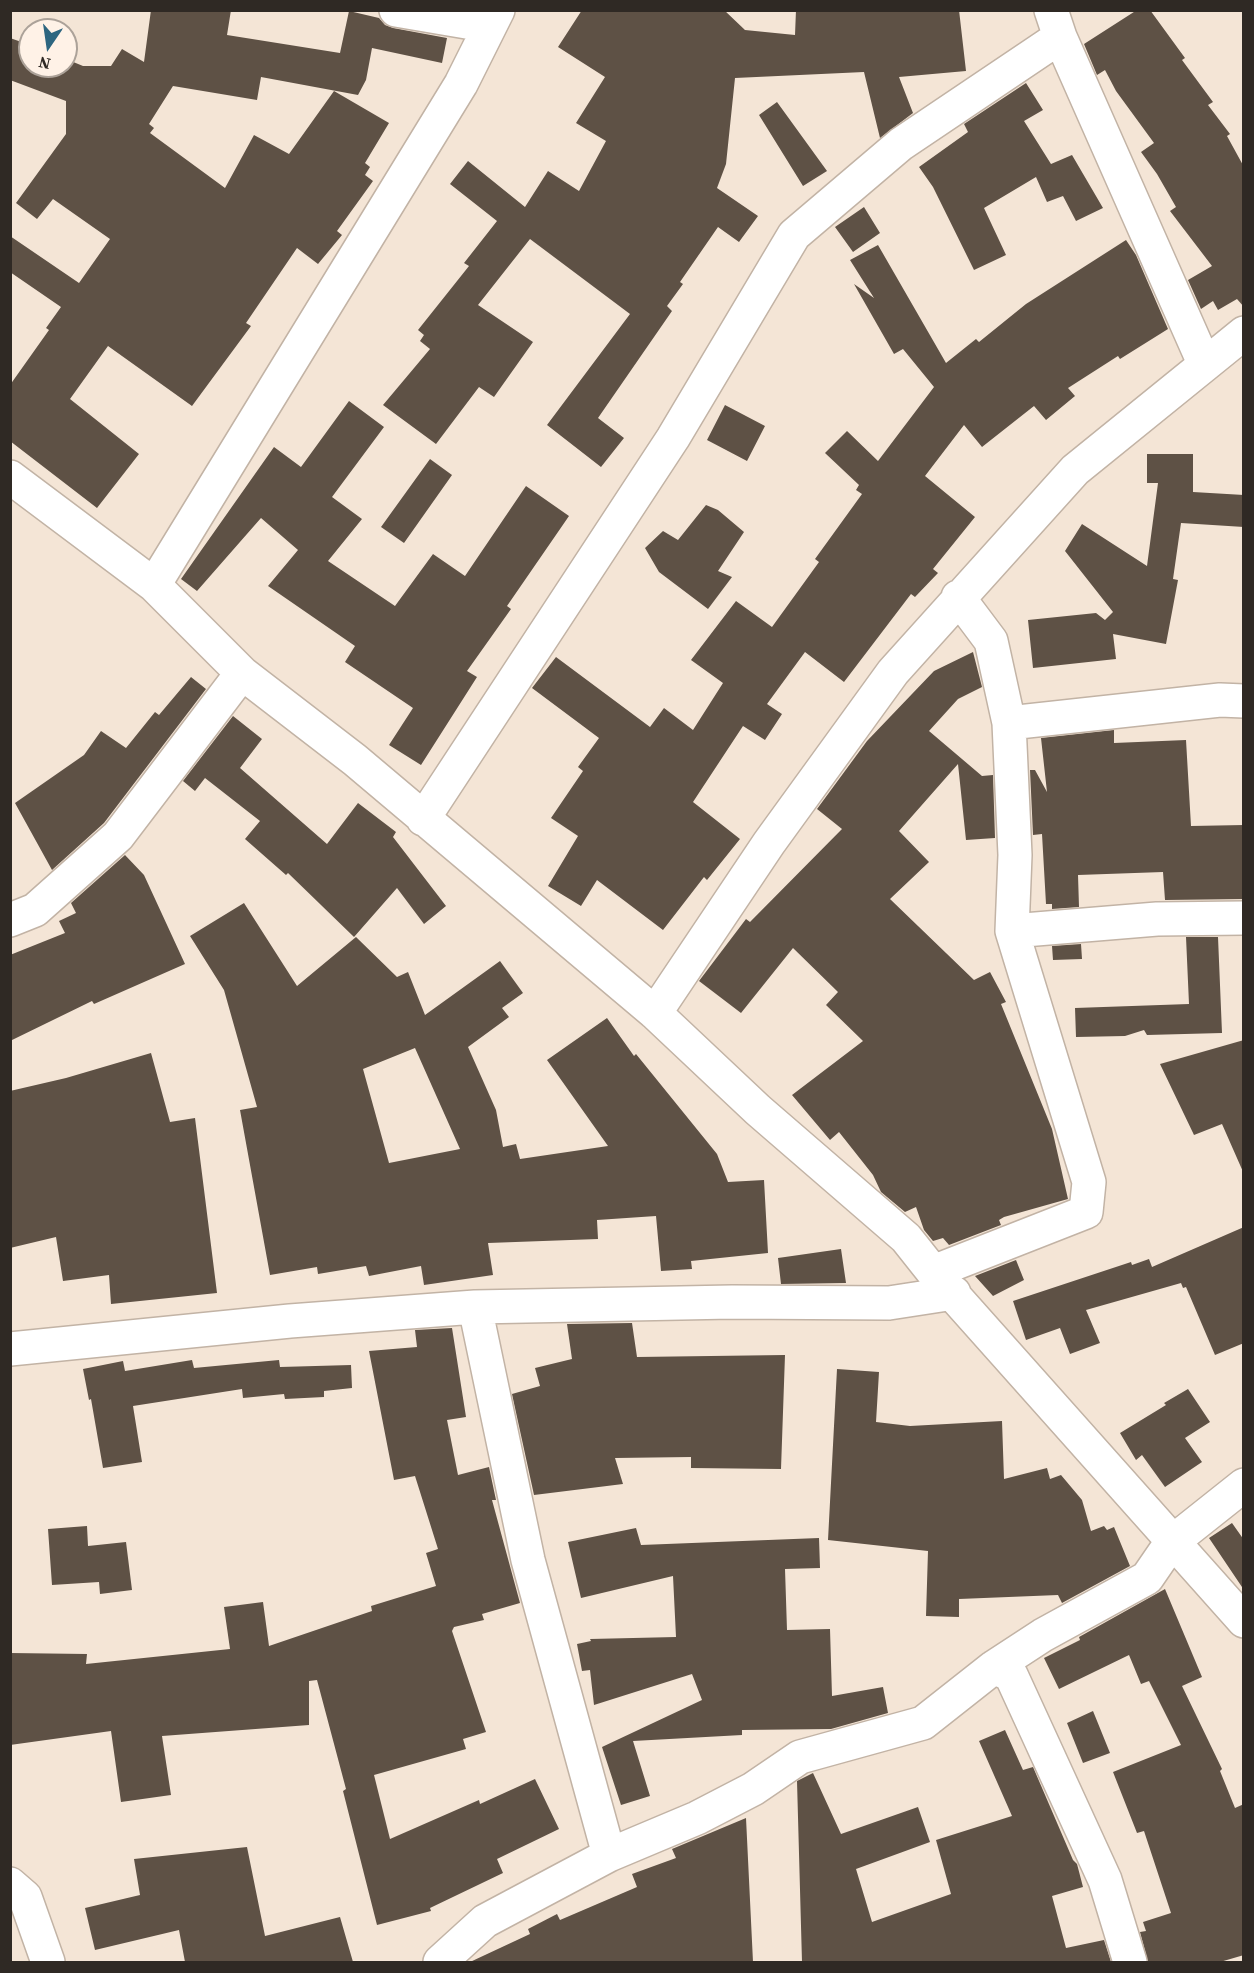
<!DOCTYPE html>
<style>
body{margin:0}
#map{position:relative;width:1254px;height:1973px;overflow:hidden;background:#f4e5d6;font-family:"Source Serif 4",serif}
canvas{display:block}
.frame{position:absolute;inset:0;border:12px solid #2f2924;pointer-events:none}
.north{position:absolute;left:18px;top:18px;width:60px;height:60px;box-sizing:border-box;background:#fff2e7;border:2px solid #aca299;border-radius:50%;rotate:193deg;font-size:16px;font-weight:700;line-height:24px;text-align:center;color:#2f2924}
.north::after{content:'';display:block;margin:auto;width:21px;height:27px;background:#2e6680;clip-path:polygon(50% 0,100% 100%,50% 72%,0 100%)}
</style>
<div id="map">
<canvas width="1254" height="1973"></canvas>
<div class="frame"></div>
<div class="north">N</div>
</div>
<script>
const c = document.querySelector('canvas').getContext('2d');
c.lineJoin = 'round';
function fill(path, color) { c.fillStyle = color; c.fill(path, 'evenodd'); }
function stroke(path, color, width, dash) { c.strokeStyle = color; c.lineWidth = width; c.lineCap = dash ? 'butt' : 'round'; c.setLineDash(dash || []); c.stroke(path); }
const building = new Path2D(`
 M151 10H231L227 35 340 53 349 11 379 18 385 25 393 28 447 38 442 63 372 48 366 80 358 95 261 77 257 100 173 86 149 124 154 128 150 133 225 188 254 135 289 154 334 91 389 123 365 163 370 167 365 175 373 181 337 231 342 235 318 264 297 248 246 323 251 326 192 406 108 346 70 399 139 454 97 508 10 441V385L49 330 46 328 61 307 10 272V236L79 283 110 239 53 199 37 219 16 203 66 134V101L10 80V38L30 45V66H66V59L83 66H111L122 49 144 62Z
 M582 10H724L745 30 795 35 796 10H959L966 71 899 77 913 113 880 138 864 72 735 78 726 164 717 188 758 216 739 242 718 227 680 282 683 284 667 306 672 311 598 418 624 438 601 467 547 425 630 314 530 239 478 305 533 342 494 397 479 387 436 444 383 405 430 349 420 341 424 335 418 330 469 266 464 263 497 221 450 184 468 161 525 207 548 171 579 191 606 141 576 123 605 77 558 47Z
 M1137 10H1150L1185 58 1182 60 1213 102 1208 105 1230 134 1227 136 1244 167V307L1237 299 1218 310 1213 301 1201 309 1188 280 1212 266 1170 211 1176 207 1157 174 1141 152 1154 143 1116 91 1105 70 1097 75 1084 44Z
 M1026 83 1043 110 1024 121 1051 164 1072 155 1103 208 1076 221 1063 196 1047 202 1036 177 984 208 1006 255 974 270 933 187 919 167 968 132 964 124Z
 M777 102 827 171 803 186 759 115Z
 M864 207 880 233 853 252 835 227Z
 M1126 240 1136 255 1168 329 1120 359 1118 356 1068 388 1075 396 1046 420 1034 406 982 447 964 425 925 476 975 517 933 569 938 573 915 597 911 594 844 682 805 652 767 704 782 714 765 740 743 726 693 802 740 839 707 880 704 877 663 930 597 880 581 906 548 886 578 836 551 818 583 771 578 767 599 738 532 688 556 657 650 727 664 708 693 730 723 683 691 660 736 601 772 627 819 562 815 559 862 494 856 490 859 485 825 453 847 431 878 461 934 387 903 349 894 354 854 284 874 298 850 260 878 245 946 363 976 339 979 342 1026 304Z
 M349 401 384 427 332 497 362 519 328 561 395 606 433 554 465 576 526 486 569 516 507 606 511 609 467 671 477 677 421 765 389 745 413 708 345 662 355 646 268 586 298 550 261 518 197 591 181 579 274 447 301 467Z
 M725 405 765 426 747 461 707 440Z
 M1147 454H1193V492L1244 495V527L1181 523 1173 579 1178 580 1166 644 1113 634 1116 659 1033 668 1028 620 1096 613 1105 620 1113 612 1065 551 1082 524 1147 566 1158 483H1147Z
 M430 459 452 475 404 543 381 527Z
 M706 505 718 510 744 532 718 571 732 577 708 609 659 572 645 548 663 531 678 540Z
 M973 652 982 687 958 699 929 731 982 776 993 775 995 838 966 840 958 764 899 831 929 862 890 899 974 980 990 972 1006 1002 1001 1004 1052 1129 1068 1199 1004 1217 999 1220 1001 1225 949 1245 943 1238 933 1241 924 1230 916 1207 905 1212 881 1192 873 1175 839 1132 830 1140 792 1095 863 1041 826 1005 838 992 793 948 741 1013 699 981 746 919 750 922 842 829 817 809 867 741 934 671Z
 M191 677 206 689 104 823 52 870 15 803 84 755 101 731 126 748 155 712 159 715Z
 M233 716 262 739 240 768 327 844 358 803 396 832 393 837 446 906 424 924 397 888 354 937 288 873 286 875 245 839 260 821 205 778 195 791 183 781Z
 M1114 730V743L1186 740 1191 826 1244 825V899L1165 900 1163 872 1078 875 1079 907 1052 909V904H1046L1042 834 1033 835 1030 770H1035L1047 792 1041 738Z
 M125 855 144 875 185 964 94 1004 92 1001 10 1041V955L65 933 59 921 76 913 71 903Z
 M244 903 297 986 356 937 397 977 408 972 425 1015 500 961 523 993 502 1008 509 1017 468 1047 496 1110 503 1147 516 1144 520 1159 608 1146 547 1060 607 1018 634 1056 636 1054 717 1154 728 1182 764 1180 768 1253 691 1261 692 1269 661 1271 656 1216 597 1220 598 1239 488 1243 493 1275 424 1285 421 1266 369 1276 366 1266 318 1274 317 1267 270 1275 240 1110 257 1107 224 990 190 936ZM415 1048 460 1149 389 1163 363 1069Z
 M1186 937H1218L1222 1033 1147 1035 1144 1030 1125 1036 1076 1037 1075 1008 1189 1004Z
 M1081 944 1082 959 1053 960 1052 946Z
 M1244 1040V1174L1222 1124 1194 1135 1160 1064Z
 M151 1053 170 1122 195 1118 217 1293 111 1304 109 1275 63 1281 56 1237 10 1248V1091L66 1078Z
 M1244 1227V1343L1215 1355 1186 1287 1183 1288 1181 1283 1086 1310 1100 1343 1070 1354 1060 1328 1026 1340 1013 1301 1131 1262 1132 1265 1149 1259 1152 1267Z
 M841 1249 846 1283 781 1284 778 1258Z
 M1016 1260 1024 1280 993 1296 975 1276Z
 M632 1323 637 1357 785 1355 781 1469 691 1468V1457L615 1458 623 1484 534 1495 512 1394 540 1386 535 1368 572 1359 567 1324Z
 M452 1328 466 1417 447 1420 458 1475 489 1467 496 1500H492L520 1603 482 1614 484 1620 454 1627 452 1631 486 1732 463 1739 466 1749 374 1775 390 1839 479 1800 480 1804 535 1779 559 1829 497 1859 503 1873 430 1908 431 1911 377 1925 343 1791 346 1789 317 1680 309 1681V1725L162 1736 171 1795 121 1802 111 1731 10 1745V1653L87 1654 86 1664 230 1649 224 1607 263 1602 269 1646 372 1611 371 1606 436 1586 426 1553 438 1549 415 1476 394 1480 369 1351 417 1347 415 1330Z
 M192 1360 194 1368 279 1360 280 1367 351 1365 352 1388 324 1391V1397L285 1399 284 1394 243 1398 242 1389 133 1406 142 1462 103 1468 91 1399 89 1400 83 1369 123 1361 125 1371Z
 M837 1369 879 1372 876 1422 910 1426 1002 1421 1004 1479 1047 1468 1050 1479 1061 1475 1082 1500 1091 1531 1104 1526 1107 1530 1114 1527 1130 1566 1062 1603 1058 1595 959 1599V1617L926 1616 928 1551 828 1540Z
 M1188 1389 1210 1422 1185 1438 1202 1462 1165 1487 1142 1455 1136 1460 1120 1433 1166 1405 1164 1403Z
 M1232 1523 1244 1540V1590L1209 1538Z
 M87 1526 88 1546 126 1542 132 1590 100 1594 99 1582 52 1585 48 1529Z
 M636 1528 641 1545 819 1538 820 1568 785 1569 787 1630 830 1629 832 1696 883 1687 888 1713 831 1729 742 1730V1735L633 1741 650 1796 621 1805 602 1747 702 1700 692 1674 594 1705 590 1670 582 1671 577 1644 591 1641 590 1639 676 1637 673 1576 581 1598 568 1542Z
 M1165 1589 1202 1677 1182 1686 1222 1769 1220 1771 1235 1808 1244 1804V1955L1220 1962H1148L1140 1932 1146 1931 1143 1922 1171 1913 1144 1831 1137 1833 1113 1772 1181 1745 1149 1681 1141 1684 1129 1655 1059 1689 1044 1658 1080 1640 1079 1637Z
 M1093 1711 1110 1753 1083 1763 1067 1723Z
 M1005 1730 1023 1770 1033 1767 1073 1860 1077 1864 1083 1887 1052 1896 1066 1948 1104 1940 1111 1962H802L797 1781 813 1773 841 1834 918 1807 930 1842 856 1869 872 1922 951 1894 936 1840 1012 1816 979 1741Z
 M746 1818 753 1962H470L530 1934 528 1929 557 1914 560 1920 637 1887 632 1874 676 1858 672 1849Z
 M247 1847 265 1936 340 1917 353 1962H185L179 1930 95 1950 85 1908 140 1895 134 1859Z`);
const minor = new Path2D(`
 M396 10 490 26
 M1051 10 1060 37 1204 363
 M10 477 154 585 242 673 355 760 655 1013 758 1110 906 1238 933 1272 1244 1621
 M154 585 461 84 498 10
 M1009 723 1220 700 1244 701
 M423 819 673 438 794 235 901 144 1060 37
 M10 920 35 910 118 836 242 673
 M1012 931 1157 919 1244 918
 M655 1013 769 843 893 672 1075 470 1244 333
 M933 1272 1086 1212 1089 1182 1012 931 1015 855 1009 723 991 641 958 597
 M475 1307 528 1560 609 1855
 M10 1349 290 1321 475 1307 732 1302 889 1303 954 1293
 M994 1667 1011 1675 1105 1880 1130 1962
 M10 1884 25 1897 48 1962
 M440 1962 485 1921 609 1855 697 1818 753 1789 800 1757 923 1723 994 1667 1043 1635 1147 1578 1171 1543 1244 1485`);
fill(building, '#5e5145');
stroke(minor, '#c2b3a5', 36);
stroke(minor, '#fff', 33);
</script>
